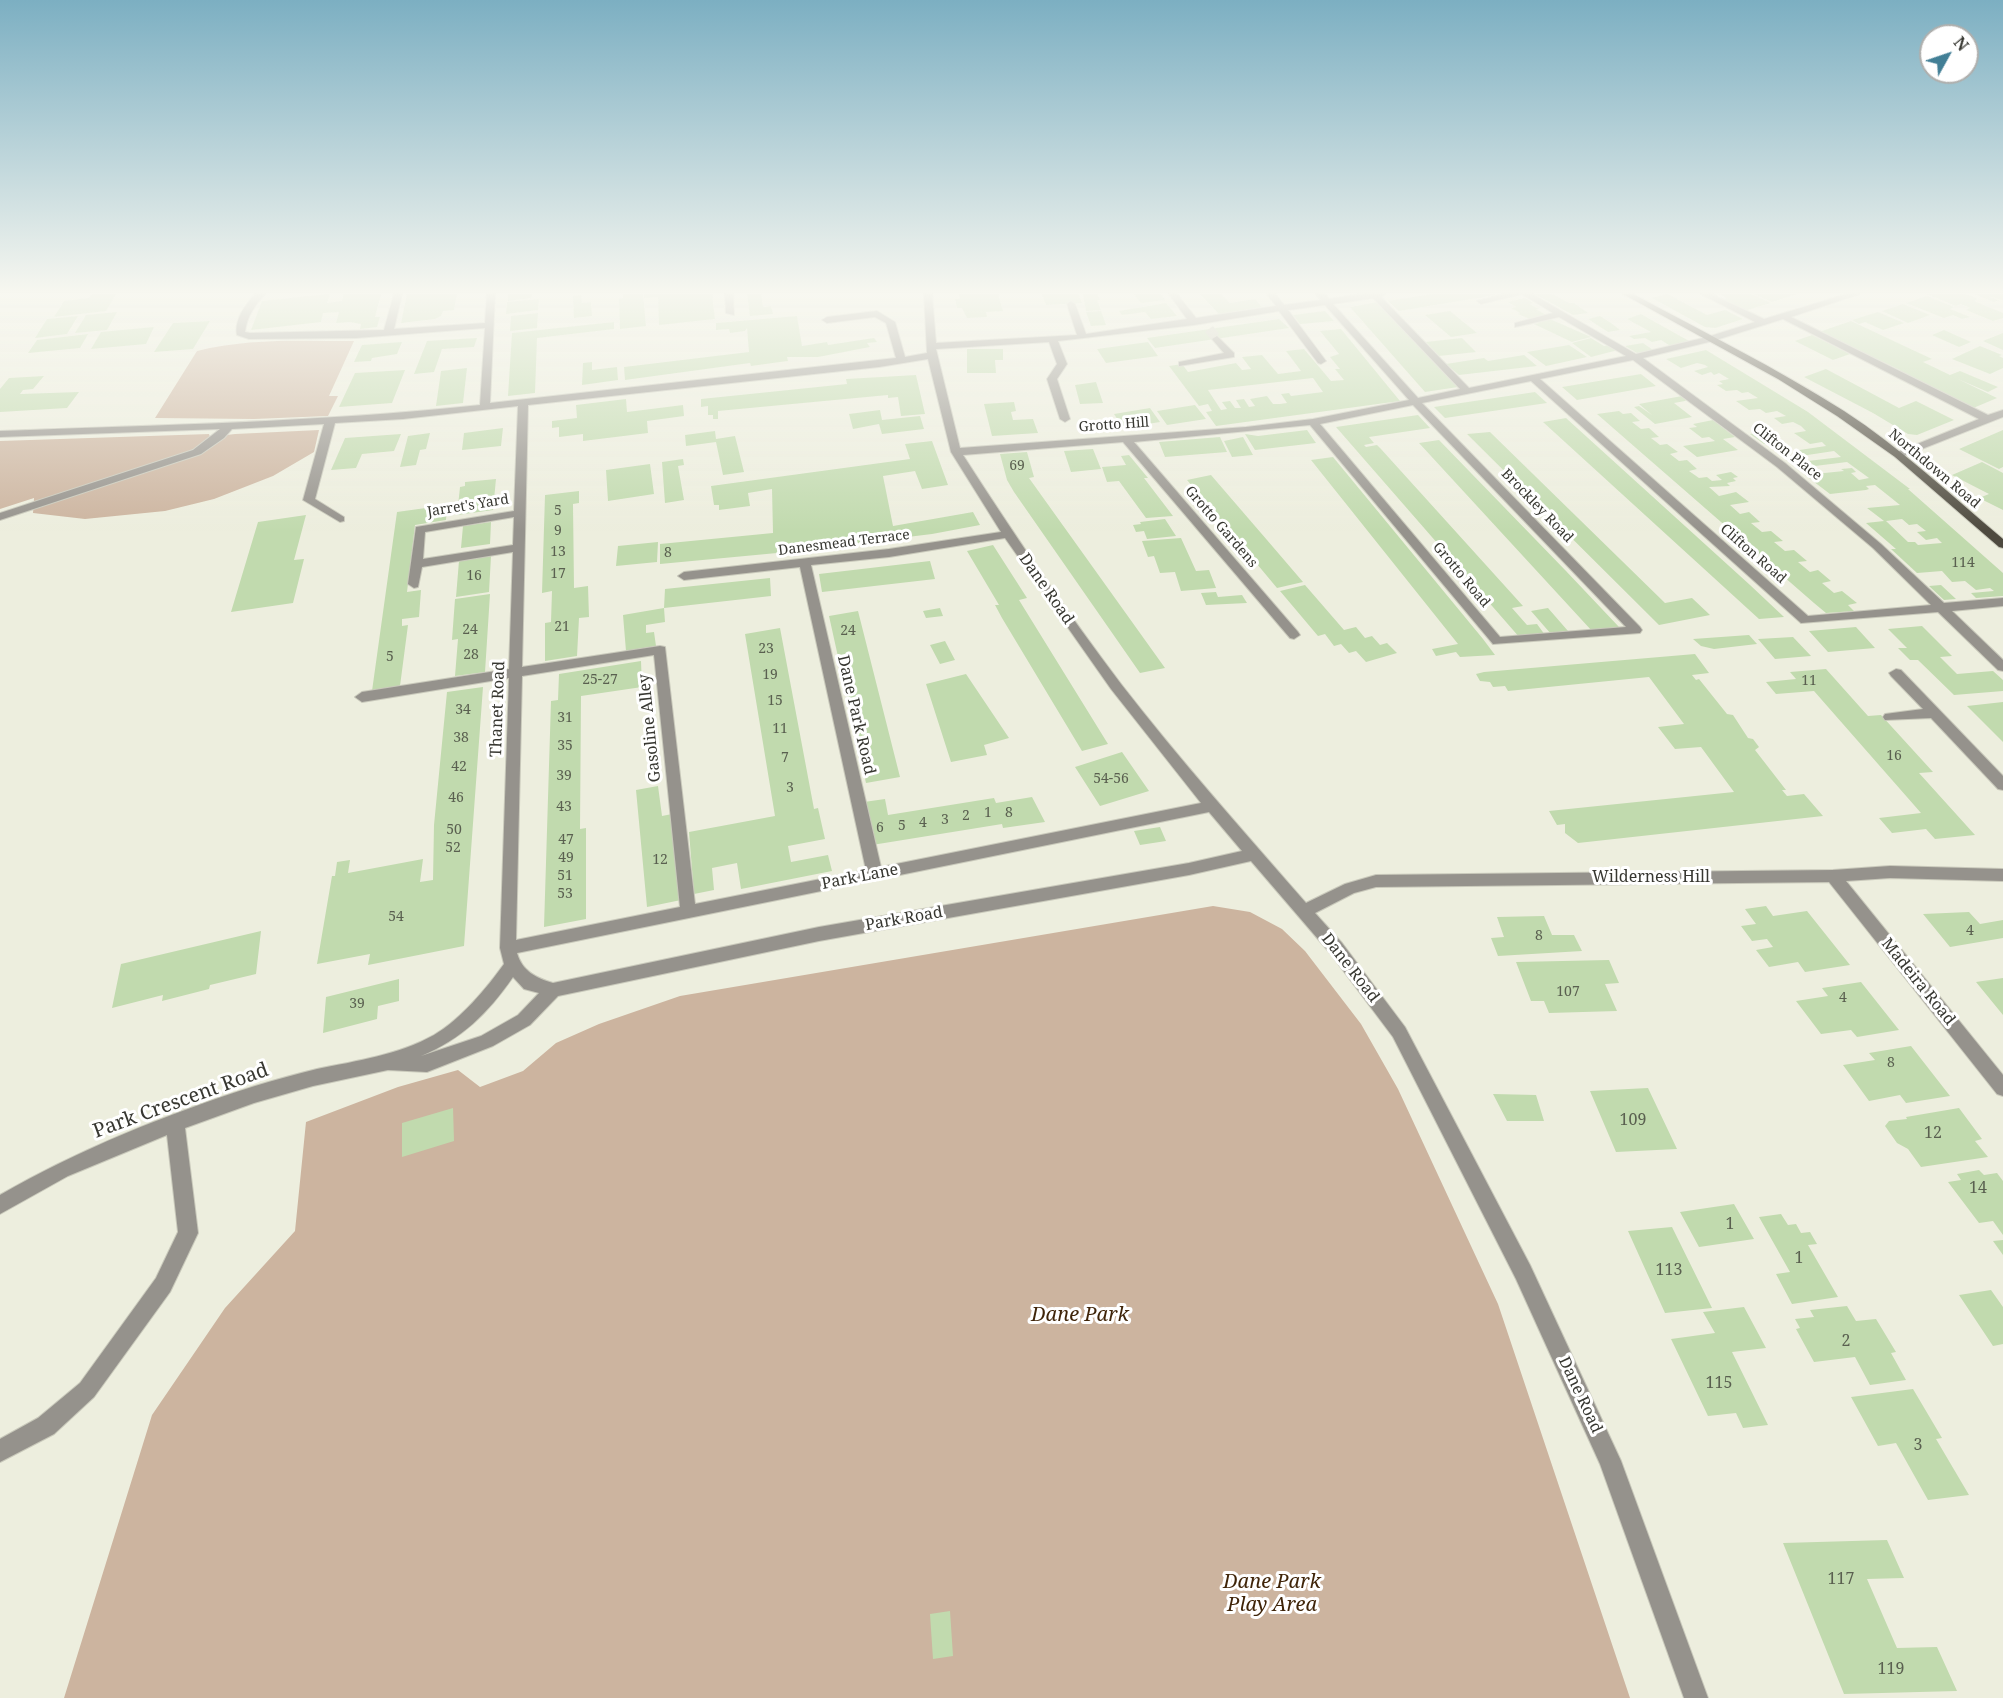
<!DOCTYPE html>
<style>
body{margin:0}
#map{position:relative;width:2003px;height:1698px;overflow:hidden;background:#edeede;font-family:"Noto Serif",serif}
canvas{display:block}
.north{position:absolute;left:1919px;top:24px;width:60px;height:60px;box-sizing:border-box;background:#fff;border:2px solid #afafad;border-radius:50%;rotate:50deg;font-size:16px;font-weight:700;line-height:24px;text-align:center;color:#373731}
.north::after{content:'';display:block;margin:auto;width:21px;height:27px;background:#427f96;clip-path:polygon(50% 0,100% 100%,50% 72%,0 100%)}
</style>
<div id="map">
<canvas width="2003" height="1698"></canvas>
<div class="north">N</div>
</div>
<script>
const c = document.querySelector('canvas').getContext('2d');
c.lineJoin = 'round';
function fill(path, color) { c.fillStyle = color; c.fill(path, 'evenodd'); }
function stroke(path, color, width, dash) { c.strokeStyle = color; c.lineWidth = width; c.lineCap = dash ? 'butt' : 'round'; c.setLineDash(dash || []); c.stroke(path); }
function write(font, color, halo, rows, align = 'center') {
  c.font = font + ' "Noto Serif",serif'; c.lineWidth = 6; c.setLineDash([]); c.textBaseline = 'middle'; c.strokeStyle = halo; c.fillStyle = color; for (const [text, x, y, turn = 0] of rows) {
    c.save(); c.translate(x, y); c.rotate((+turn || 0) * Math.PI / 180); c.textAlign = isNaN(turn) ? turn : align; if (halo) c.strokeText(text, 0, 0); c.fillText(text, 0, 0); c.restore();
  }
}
const green = new Path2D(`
 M354 341 329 396H338L328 416 254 419 155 418 197 351C247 338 302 341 354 341Z
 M319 430 314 452 273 476 214 499 165 511 85 519 33 513 34 498 0 509V441L209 434 210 437 235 434Z
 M1213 906 1250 912 1282 929 1305 951 1361 1024 1398 1089 1498 1304 1630 1698H64L152 1415 225 1308 295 1231 306 1122 398 1087 458 1070 480 1087 523 1071 556 1043 599 1024 680 996Z`);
const building = new Path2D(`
 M92 294H116L106 311 54 317 64 301 89 298Z
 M330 294 327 303 342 301 344 294H381L375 317H380L377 327 360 329 361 324 350 322 336 323 339 312 323 313 321 322 251 330 262 301Z
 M407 294H457L454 310 443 311 441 316 435 319 401 323Z
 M508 294H532L531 298 508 301Z
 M623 294H643L646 326 620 329 619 299 623 298Z
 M644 294H712L715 319 659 325 658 297 644 298Z
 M747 294H761L763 307 771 306 773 314 750 316Z
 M959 294H998L1003 311 986 312 987 317 967 318 962 308H957L955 299H960Z
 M1042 294H1078L1082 303 1046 305Z
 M1083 294H1097L1100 300H1097L1101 310 1086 311Z
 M1134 294H1161L1165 300 1141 303Z
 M1200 294H1221L1230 303 1255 299 1262 307 1219 314Z
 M1433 294H1494L1495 295 1399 311 1388 301Z
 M1535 294H1552L1569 303H1574L1588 313 1573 315Z
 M1667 294 1707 315 1725 310 1743 319 1715 328 1705 327 1652 298Z
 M1719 294H1751L1771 303 1744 311 1720 300 1727 298Z
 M1754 294H1796L1772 302Z
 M1927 294H1966L1978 299 1974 301 2003 313V318L1993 321 1966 310 1970 308 1961 304 1956 306Z
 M1975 294H2003V300L1988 296 1999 300 1994 302Z
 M581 295 582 303 591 302 592 316 574 318 573 296Z
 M1927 296 1954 307 1950 309 1970 317 1962 319 1953 315 1944 318 1906 303Z
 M1525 298 1533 303 1530 304 1539 309H1536L1546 315 1543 316 1591 337 1572 342 1534 324 1539 323 1518 314 1520 313 1511 308 1516 307 1508 302Z
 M539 299 538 310 506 314 507 302Z
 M1378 302 1458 387 1425 392 1350 307Z
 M1166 303 1177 316 1151 319 1145 312 1122 315 1119 311Z
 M1903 304 1930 315 1908 323 1882 311Z
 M1101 311 1106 325 1091 326 1086 312Z
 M1325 311 1334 321 1300 324 1293 315Z
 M1450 311 1477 333 1451 337 1425 315Z
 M117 312 107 330 75 333 86 315Z
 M1878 312 1904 323 1883 330 1865 322 1859 324 1852 320Z
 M538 313 537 328 510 331 511 316Z
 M1641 314 1655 322 1691 342 1672 347 1661 340 1652 342 1645 338 1634 339 1629 336 1651 332 1627 319Z
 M78 316 67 334 35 338 47 319Z
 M797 316 802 346 827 342 828 345 874 338 877 342 867 343 870 347 818 357H787L788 361 780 362 751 366 750 363 625 380 624 367 749 352 747 328 745 331 730 333 729 329 716 330V323Z
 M1600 316 1611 323 1620 330 1608 332 1588 319Z
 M1279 319 1289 328 1155 348 1147 338Z
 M210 321 193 349 154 352 173 323Z
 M1851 321 1932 359 1923 362 1950 375 1960 371 1998 387 1988 392 1958 379 1997 398 1971 409 1897 371 1900 370 1819 332Z
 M614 322V329L537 338 535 393 508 396 512 333Z
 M154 327 146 344 91 349 101 332Z
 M1341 329 1400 401 1216 426 1206 412 1212 411 1208 404 1199 406 1169 366 1182 364 1188 372 1236 363 1242 370 1251 369 1242 357 1262 355 1278 374 1301 371 1286 351 1304 349 1331 381 1344 380 1335 369H1340L1330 357 1339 354 1320 331ZM1313 378 1323 392 1291 396 1289 393 1281 394 1287 403 1280 404H1273L1267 396 1250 399 1255 406 1249 407 1244 399 1236 400 1241 408H1235L1230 401 1222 402 1227 409 1221 410 1208 390Z
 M1944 330 1971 342 1959 347 1932 335Z
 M2003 333V350L1983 341Z
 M88 334 80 348 28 353 37 340Z
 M1812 335 1850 354 1833 360 1795 341Z
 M477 338 474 347 442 349 434 372 414 374 427 341Z
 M1462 338 1476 352 1439 356 1426 342Z
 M1591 338 1604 346 1610 345 1618 350 1591 357 1572 343Z
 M402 342 397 354 372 358 371 361 354 362 362 345Z
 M1148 342 1158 356 1106 363 1097 349Z
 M1643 343 1653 350 1637 353 1625 346Z
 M1569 345 1587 357 1546 366 1527 352Z
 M1980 346 2002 355 1999 356 2003 358V368L1990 374 1952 359Z
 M967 349H1003V360H995L996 373H967Z
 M1706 350 1808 412 1910 489H1908L2003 573V596L1976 598 1971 593 1994 591 1990 588 1976 590 1965 581 1952 582 1942 571 1917 573 1891 549H1896L1866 523 1884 521 1867 508 1900 505 1875 485 1866 486 1869 489 1866 490 1830 494 1805 475 1844 471 1841 469 1852 468 1856 472 1851 473 1859 480 1869 478 1847 462 1815 466 1808 461 1841 457 1834 451 1801 456 1793 451 1826 446 1822 442 1810 444 1794 433 1806 431 1801 426 1793 422 1782 424 1774 418 1786 416 1777 411 1766 413 1760 409 1749 410 1736 401 1758 398 1748 392 1742 393 1737 390 1726 391 1717 385 1723 384 1719 381 1729 379 1719 373 1714 375 1711 372 1702 375 1694 371 1708 367 1705 365 1697 363 1681 368 1666 359ZM1902 519 1909 525 1917 524 1926 531 1917 532 1926 540 1937 538 1942 543 1918 545 1915 542H1908L1886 521Z
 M1524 355 1537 366 1459 375 1446 364 1484 358 1488 361Z
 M592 362V370L617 367 618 380 582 385 583 363Z
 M467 368 463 403 436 406 441 371Z
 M1826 369 1899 408 1916 401 1954 420 1917 435 1908 434 1873 413 1804 377Z
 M405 370 392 403 339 407 355 373Z
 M1641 374 1656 386 1577 400 1562 387Z
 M916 375 925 414 901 416 898 397 888 398V395L718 411V419H713V415H708V406L701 407V399L847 384 846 379Z
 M44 376 33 389 23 390 20 394 79 392 67 408 0 412V389L9 378Z
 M1096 382 1103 403 1080 404 1075 385Z
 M1535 392 1547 403 1445 418 1434 407Z
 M1682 396 1686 400 1685 401 1674 403 1692 417 1655 424 1634 407 1639 406 1652 415 1639 404Z
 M626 399 627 412 683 405 684 416 647 421 648 433 583 441V434L559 437V427L552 428V421L577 418 576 405Z
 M1014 402 1016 411 1011 412 1013 420 1033 419 1038 433 992 436 984 404Z
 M1195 405 1206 419 1167 425 1157 411Z
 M1150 408 1160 422 1123 428 1114 414Z
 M880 410 882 420 920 416 924 429 882 434 879 424 853 429 849 414Z
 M1619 411 1623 414 1631 413 1640 421 1632 422 1641 429 1649 428 1659 437 1651 438 1655 441 1660 445 1667 444 1678 452 1670 454 1679 461 1687 460 1697 469 1689 471 1699 478 1707 477 1712 481 1722 480 1716 475 1731 472 1738 477 1733 478 1736 481 1727 483 1730 486 1709 487 1719 496 1736 492 1749 502 1730 505 1740 514 1749 512 1760 522 1751 523 1762 532 1771 531 1783 541 1774 542 1785 551 1794 550 1807 561 1798 562 1810 572 1818 570 1831 581 1822 583 1834 593 1842 591 1857 603 1848 605 1854 611 1826 613 1814 603 1597 414Z
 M1418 415 1430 428 1369 437 1374 443 1364 445 1366 447 1377 445 1381 449 1523 606 1512 608 1527 625 1537 624 1545 635 1520 638 1336 427Z
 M1566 418 1750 585 1784 617 1759 619 1543 422Z
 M1713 420 1735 437 1723 439 1738 450 1697 457 1683 446 1715 441 1709 437 1702 438 1689 428 1697 427 1693 424Z
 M503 428 501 446 462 450 464 433Z
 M1307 430 1316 443 1255 450 1245 434 1258 436Z
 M2003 430V467L1999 469 1959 449Z
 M715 431 716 439 735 436 744 472 723 475 716 442 686 446 685 435Z
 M1765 431 1778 441 1764 444 1750 434Z
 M1490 432 1665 603 1692 598 1710 615 1659 625 1467 434Z
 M430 433 426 449 420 450 416 465 400 467 408 436Z
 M401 434 394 451 362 454 356 468 331 470 345 438Z
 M1220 437 1227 452 1165 457 1159 442Z
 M1243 437 1253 455 1232 457 1224 441Z
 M1439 440 1566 571 1619 627 1592 631 1419 443Z
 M932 441 948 485 922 489 915 471 883 476 893 526 973 512 980 525 932 534 777 553 660 564V544L773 533 772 489 748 493 750 506 719 510V505H714L711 486 910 459 905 444Z
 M1093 449 1101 469 1071 472 1064 451Z
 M1027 452 1034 477 1029 478 1165 668 1140 673 1014 492 1007 480 1000 454Z
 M1129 455 1148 478H1144L1173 516 1146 518 1119 481 1107 482 1102 467 1126 465 1121 456Z
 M1333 457 1483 639 1495 655 1460 657 1456 652 1436 656 1432 649 1458 644 1311 460Z
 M683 459 684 465 678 466 684 500 665 503 662 462Z
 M1982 462 2003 473V510L1979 498 1989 494 1952 475Z
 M650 464 654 494 608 501 606 470Z
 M1211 475 1267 540 1303 582 1277 588 1187 480Z
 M496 479 493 510 457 515 460 487 465 486V482Z
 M579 491V503L573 504 574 588 588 586 589 617 579 618 577 656 545 661V623L551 622 552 591 542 593 545 495Z
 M447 505 446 520 415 525 407 592 421 590 419 617 402 619V626L408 625 400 686 372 691 397 512Z
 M306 515 294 560 304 559 293 603 231 612 258 522Z
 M1165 519 1176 536 1147 539 1144 531 1136 532 1133 525 1141 524 1140 522Z
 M491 522 490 544 461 548 463 526Z
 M1181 538 1196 571 1209 570 1216 588 1181 591 1175 572 1160 573 1154 556 1148 557 1142 541Z
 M658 542 657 562 616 566 618 546Z
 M993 545 1027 598 1019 600 1108 744 1082 751 1002 618 995 605H999L967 551Z
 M491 556 489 592 456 597 459 561Z
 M930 561 935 579 822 592 819 574Z
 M770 578 771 596 664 608 665 589Z
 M1305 585 1344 630 1356 627 1365 638 1372 636 1380 645 1387 643 1397 653 1366 662 1356 651 1349 653 1341 644 1334 646 1325 634 1318 636 1280 591Z
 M1941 585 1956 599 1944 600 1929 586Z
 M1216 592 1218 597 1242 595 1247 603 1206 605 1201 593Z
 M490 594 485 672 455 676 458 639 452 640 455 599Z
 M664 608 665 622 646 625V633L654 632 656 646 626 651 623 615Z
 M940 608 943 616 926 618 923 611Z
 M1548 608 1568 631 1551 634 1531 611Z
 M858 611 900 777 866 783 829 616Z
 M1922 626 1952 656 1940 657 1957 674 1993 671 2003 680V691L1954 695 1918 660H1910L1898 648H1907L1888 629Z
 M1856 627 1875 648 1828 652 1809 631Z
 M780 628 814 809 818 808 825 839 788 846 791 862 828 855 832 871 741 889 737 863 712 868 714 890 694 894 689 832 775 816 745 634Z
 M1749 635 1757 644 1714 649 1701 646 1693 639Z
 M1793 637 1811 656 1775 659 1758 639Z
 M945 641 955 660 940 664 930 645Z
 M1695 654 1709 673 1692 675 1696 680 1699 679 1727 714 1733 715 1748 738 1753 739 1759 747 1755 750 1786 790H1782L1787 796 1804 794 1823 816 1578 843 1565 833V824L1557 825 1549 811 1734 792 1701 747 1675 749 1658 727 1684 724 1649 677 1508 691 1505 686 1493 687 1490 682 1480 681 1476 674 1484 672Z
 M641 661 642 687 581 696 580 829 586 828V919L544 927 551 701 558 700 559 674Z
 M1826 669 1868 716 1881 715 1933 772 1919 773 1975 835 1935 839 1926 829 1892 833 1879 818 1921 813 1814 691 1776 694 1766 682 1796 679 1790 672Z
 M966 674 1009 738 984 745 987 755 951 762 926 684Z
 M483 687 464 946 368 965 370 954 317 964 332 876H335L337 862 350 860 348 873 423 859 420 882 433 880 434 825 447 692Z
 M2003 702V742L1967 706Z
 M1122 752 1149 791 1100 806 1075 767Z
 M658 786 662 816 672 814 681 900 647 907 636 790Z
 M1032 797 1045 822 1003 828 1002 824 872 845 864 802 885 799 888 815 994 798 996 803Z
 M1160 827 1166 841 1140 845 1134 831Z
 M1766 906 1773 916 1807 911 1850 965 1805 972 1798 962 1769 967 1756 950 1773 947 1767 939 1752 941 1741 926 1756 924 1745 909Z
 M1969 912 1980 924 2003 920V938L1950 947 1923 914Z
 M1544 916 1552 935H1574L1582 951 1498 956 1491 938 1504 937 1497 917Z
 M261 931 256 974 210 985 209 989 162 1001 163 995 112 1008 121 964Z
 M1609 960 1619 983 1605 984 1617 1011 1549 1013 1544 1001H1531L1516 962Z
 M2003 978V1015L1976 982Z
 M399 979V1001L378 1006 377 1019 323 1033 326 997Z
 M1861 982 1899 1030 1857 1037 1851 1030 1821 1034 1796 1001 1828 996 1822 988Z
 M1911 1046 1950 1096 1906 1103 1900 1095 1869 1101 1843 1065 1875 1060 1869 1053Z
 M1648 1088 1677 1149 1616 1152 1590 1091Z
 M1493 1094 1536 1095 1544 1121H1507Z
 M453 1108 454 1141 402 1157V1123Z
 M1959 1108 1982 1139 1975 1141 1988 1157 1921 1167 1908 1149 1897 1143 1885 1126 1889 1121 1907 1119 1906 1117Z
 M1979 1170 1984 1175 1997 1173 2003 1181V1235L1993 1221 1979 1223 1948 1182 1961 1180 1957 1174Z
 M1734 1204 1754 1239 1699 1247 1680 1212Z
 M1781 1214 1788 1225 1796 1224 1801 1233 1810 1232 1817 1244 1808 1245 1838 1297 1792 1304 1776 1274 1790 1272 1759 1217Z
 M1672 1227 1712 1308 1665 1313 1628 1231Z
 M2003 1240V1255L1993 1241Z
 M1991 1290 2003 1307V1344L1993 1346 1959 1295Z
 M1847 1306 1856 1321 1876 1319 1896 1352 1891 1353 1906 1380 1870 1385 1855 1357 1814 1362 1796 1329 1800 1328 1795 1319 1814 1317 1810 1310Z
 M1744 1307 1766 1348 1732 1352 1768 1425 1743 1428 1736 1413 1708 1416 1671 1339 1715 1333 1703 1312Z
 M1913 1389 1942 1438 1936 1439 1969 1495 1928 1500 1896 1443 1878 1446 1851 1397Z
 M1887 1540 1904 1578 1867 1579 1897 1648 1937 1647 1957 1691 1844 1694 1783 1543Z
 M950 1611 953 1656 933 1659 930 1614Z`);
const minorTunnel = new Path2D(`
 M1209 329 1217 339`);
const minor = new Path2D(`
 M256 294H265C255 305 247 316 245 332L250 333 384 330 394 294H402L394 329 485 323 487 294H495L490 403 896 358 886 323 875 317 827 323 822 320 827 317 877 311 895 322 905 357 927 353 924 294H932L936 343 1077 335 1067 304 1071 301 1075 304 1086 334 1187 319 1169 294H1177L1196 318 1276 306 1267 294H1275L1284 305 1321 300 1316 294H1325L1329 299 1364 294H1385L1381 297 1469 388 1626 356 1559 317 1515 327V323L1553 313 1522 294H1532L1636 354 1707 337 1755 322 1701 294H1711L1764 319 1847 294H1859L1791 317 1988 415 2003 410V417L1899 458 1895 457V453L1979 419 1783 319 1713 341 1643 358 1785 463 1881 544 1944 603 2003 598V606L1952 611 2003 660V671L1998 670 1938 612 1801 623 1531 381 1422 403 1640 627 1642 630 1640 633 1493 644 1310 425 1134 442 1298 632 1300 635 1294 639 1290 638 1123 442 963 455C1013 533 1065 610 1121 684 1180 760 1243 831 1306 903L1345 884 1376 875 1833 870 1890 866 2003 869V881L1890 878 1846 881 2003 1075V1096L1997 1094 1829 882 1376 887 1354 893 1315 913 1342 943 1405 1027 1530 1265 1621 1461 1708 1698H1684L1600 1464 1516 1279 1393 1037 1330 953 1251 861 1189 875 819 941 558 996 530 1025 493 1046 427 1072 388 1070 313 1086 254 1103 185 1128 198 1233 170 1292 94 1397 54 1434 0 1462V1439L38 1418 80 1383 156 1278 178 1232 167 1135 68 1176 0 1214V1195C80 1149 167 1114 255 1086 275 1080 296 1074 317 1069 356 1061 398 1055 434 1035 461 1019 486 989 504 964L500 948 509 678 362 702 355 697 362 692 509 669 513 552 422 567 418 587 414 588 408 584 416 527 514 511 518 406 403 419 335 423 315 499 344 517V521L340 522 303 500 324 424 232 429 224 438 201 454 0 520V513L193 450 220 429 0 437V431C160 425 321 422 480 405L485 328 356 338 249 339 237 335C234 321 245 304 256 294ZM1373 298 1460 389 1418 398 1333 304ZM1325 305 1409 400 1313 419 1246 427 960 448 936 349 1049 342 1057 364 1047 379 1060 419 1065 422 1070 419 1057 379 1067 364 1058 341 1194 325 1279 311 1318 363 1321 364 1326 361 1288 310ZM928 359 951 452 1001 532 889 549 684 572 678 576 684 580 800 567 866 870 695 904 665 647 660 646 522 667 528 405 879 367ZM1633 360 1777 467 1873 548 1931 605 1808 616 1540 379ZM1413 405 1626 627 1500 637 1320 424ZM514 517 513 545 423 559 425 532ZM1005 538 1111 689 1201 803 881 867 811 565 889 557ZM654 655 680 907 516 940 522 676ZM1209 812 1242 851 1189 863 819 927 553 983C536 978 522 971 517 953ZM513 977 524 989 539 993 518 1015 481 1036 421 1056C462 1039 488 1013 513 977Z
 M725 294H733L734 315 726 313Z
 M1505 294H1521L1481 304 1477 301Z
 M1217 336 1234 353V357L1179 366V362L1224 353 1212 339Z
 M1896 669 1901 670 2003 776V790L1998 789 1931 718 1885 720 1883 717 1885 714 1923 709 1891 676 1889 673Z`);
const major = new Path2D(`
 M1623 294H1633C1704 332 1776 368 1844 411 1901 448 1951 495 2003 539V548L1999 547 1895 457 1837 416 1778 379Z`);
const farStreetnames = [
 ["Grotto Hill",1114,425,-4],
 ["Clifton Place",1787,452,38],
 ["Northdown Road",1934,469,40],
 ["Jarret's Yard",468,506,-9],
 ["Brockley Road",1537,506,46],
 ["Grotto Gardens",1221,527,49],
 ["Danesmead Terrace",844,543,-7],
 ["Clifton Road",1753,554,41],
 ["Grotto Road",1461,575,50]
];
const numberNames = [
 ["69",1017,466],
 ["5",558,511],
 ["9",558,531],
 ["13",558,552],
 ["8",668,553],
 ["114",1963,563],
 ["17",558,574],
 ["16",474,576],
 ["21",562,627],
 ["24",470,630],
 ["24",848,631],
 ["23",766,649],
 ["28",471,655],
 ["5",390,657],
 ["19",770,675],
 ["25-27",600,680],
 ["11",1809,681],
 ["15",775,701],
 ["34",463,710],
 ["31",565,718],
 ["11",780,729],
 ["38",461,738],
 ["35",565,746],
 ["16",1894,756],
 ["7",785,758],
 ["42",459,767],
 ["39",564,776],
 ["54-56",1111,779],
 ["3",790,788],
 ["46",456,798],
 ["43",564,807],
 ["1",988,813],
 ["8",1009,813],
 ["2",966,816],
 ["3",945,820],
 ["4",923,823],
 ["5",902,826],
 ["6",880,828],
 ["50",454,830],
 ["47",566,840],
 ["52",453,848],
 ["49",566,858],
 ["12",660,860],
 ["51",565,876],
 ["53",565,894],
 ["54",396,917],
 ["4",1970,931],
 ["8",1539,936],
 ["107",1568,992],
 ["4",1843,998],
 ["39",357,1004],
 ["8",1891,1063]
];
const streetNames = [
 ["Dane Road",1046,589,55],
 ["Thanet Road",498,709,-88],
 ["Dane Park Road",856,715,77],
 ["Gasoline Alley",650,728,-96],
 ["Park Lane",860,877,-11],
 ["Wilderness Hill",1651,877],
 ["Park Road",904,919,-10],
 ["Dane Road",1350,968,52],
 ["Madeira Road",1918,982,51],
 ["Dane Road",1580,1395,65]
];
const nearNumbernames = [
 ["109",1633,1120],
 ["12",1933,1133],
 ["14",1978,1188],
 ["1",1730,1224],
 ["1",1799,1258],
 ["113",1669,1270],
 ["2",1846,1341],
 ["115",1719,1383],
 ["3",1918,1445],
 ["117",1841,1579],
 ["119",1891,1669]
];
const nearStreetnames = [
 ["Park Crescent Road",181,1101,-20]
];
const nearParknames = [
 ["Dane Park",1080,1315],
 ["Dane Park",1272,1582],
 ["Play Area",1272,1605]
];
fill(green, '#ccb49f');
fill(building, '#c1daae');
stroke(minorTunnel, '#c9c9bb', 10, [10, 5]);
stroke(minor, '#c9c9bb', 2);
stroke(major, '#c9c9bb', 2);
fill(minor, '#95928c');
fill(major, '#4e4a3f');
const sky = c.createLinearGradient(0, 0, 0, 531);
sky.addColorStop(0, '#7cafc2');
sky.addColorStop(0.55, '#f7f7f0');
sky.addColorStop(1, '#f7f7f000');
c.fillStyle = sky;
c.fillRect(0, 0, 2003, 531);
write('14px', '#373731', '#fff', farStreetnames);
write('14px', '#5a6050', null, numberNames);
write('16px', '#373731', '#fff', streetNames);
write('16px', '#5a6050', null, nearNumbernames);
write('20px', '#373731', '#fff', nearStreetnames);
write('italic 20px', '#3f2408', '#fff', nearParknames);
</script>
